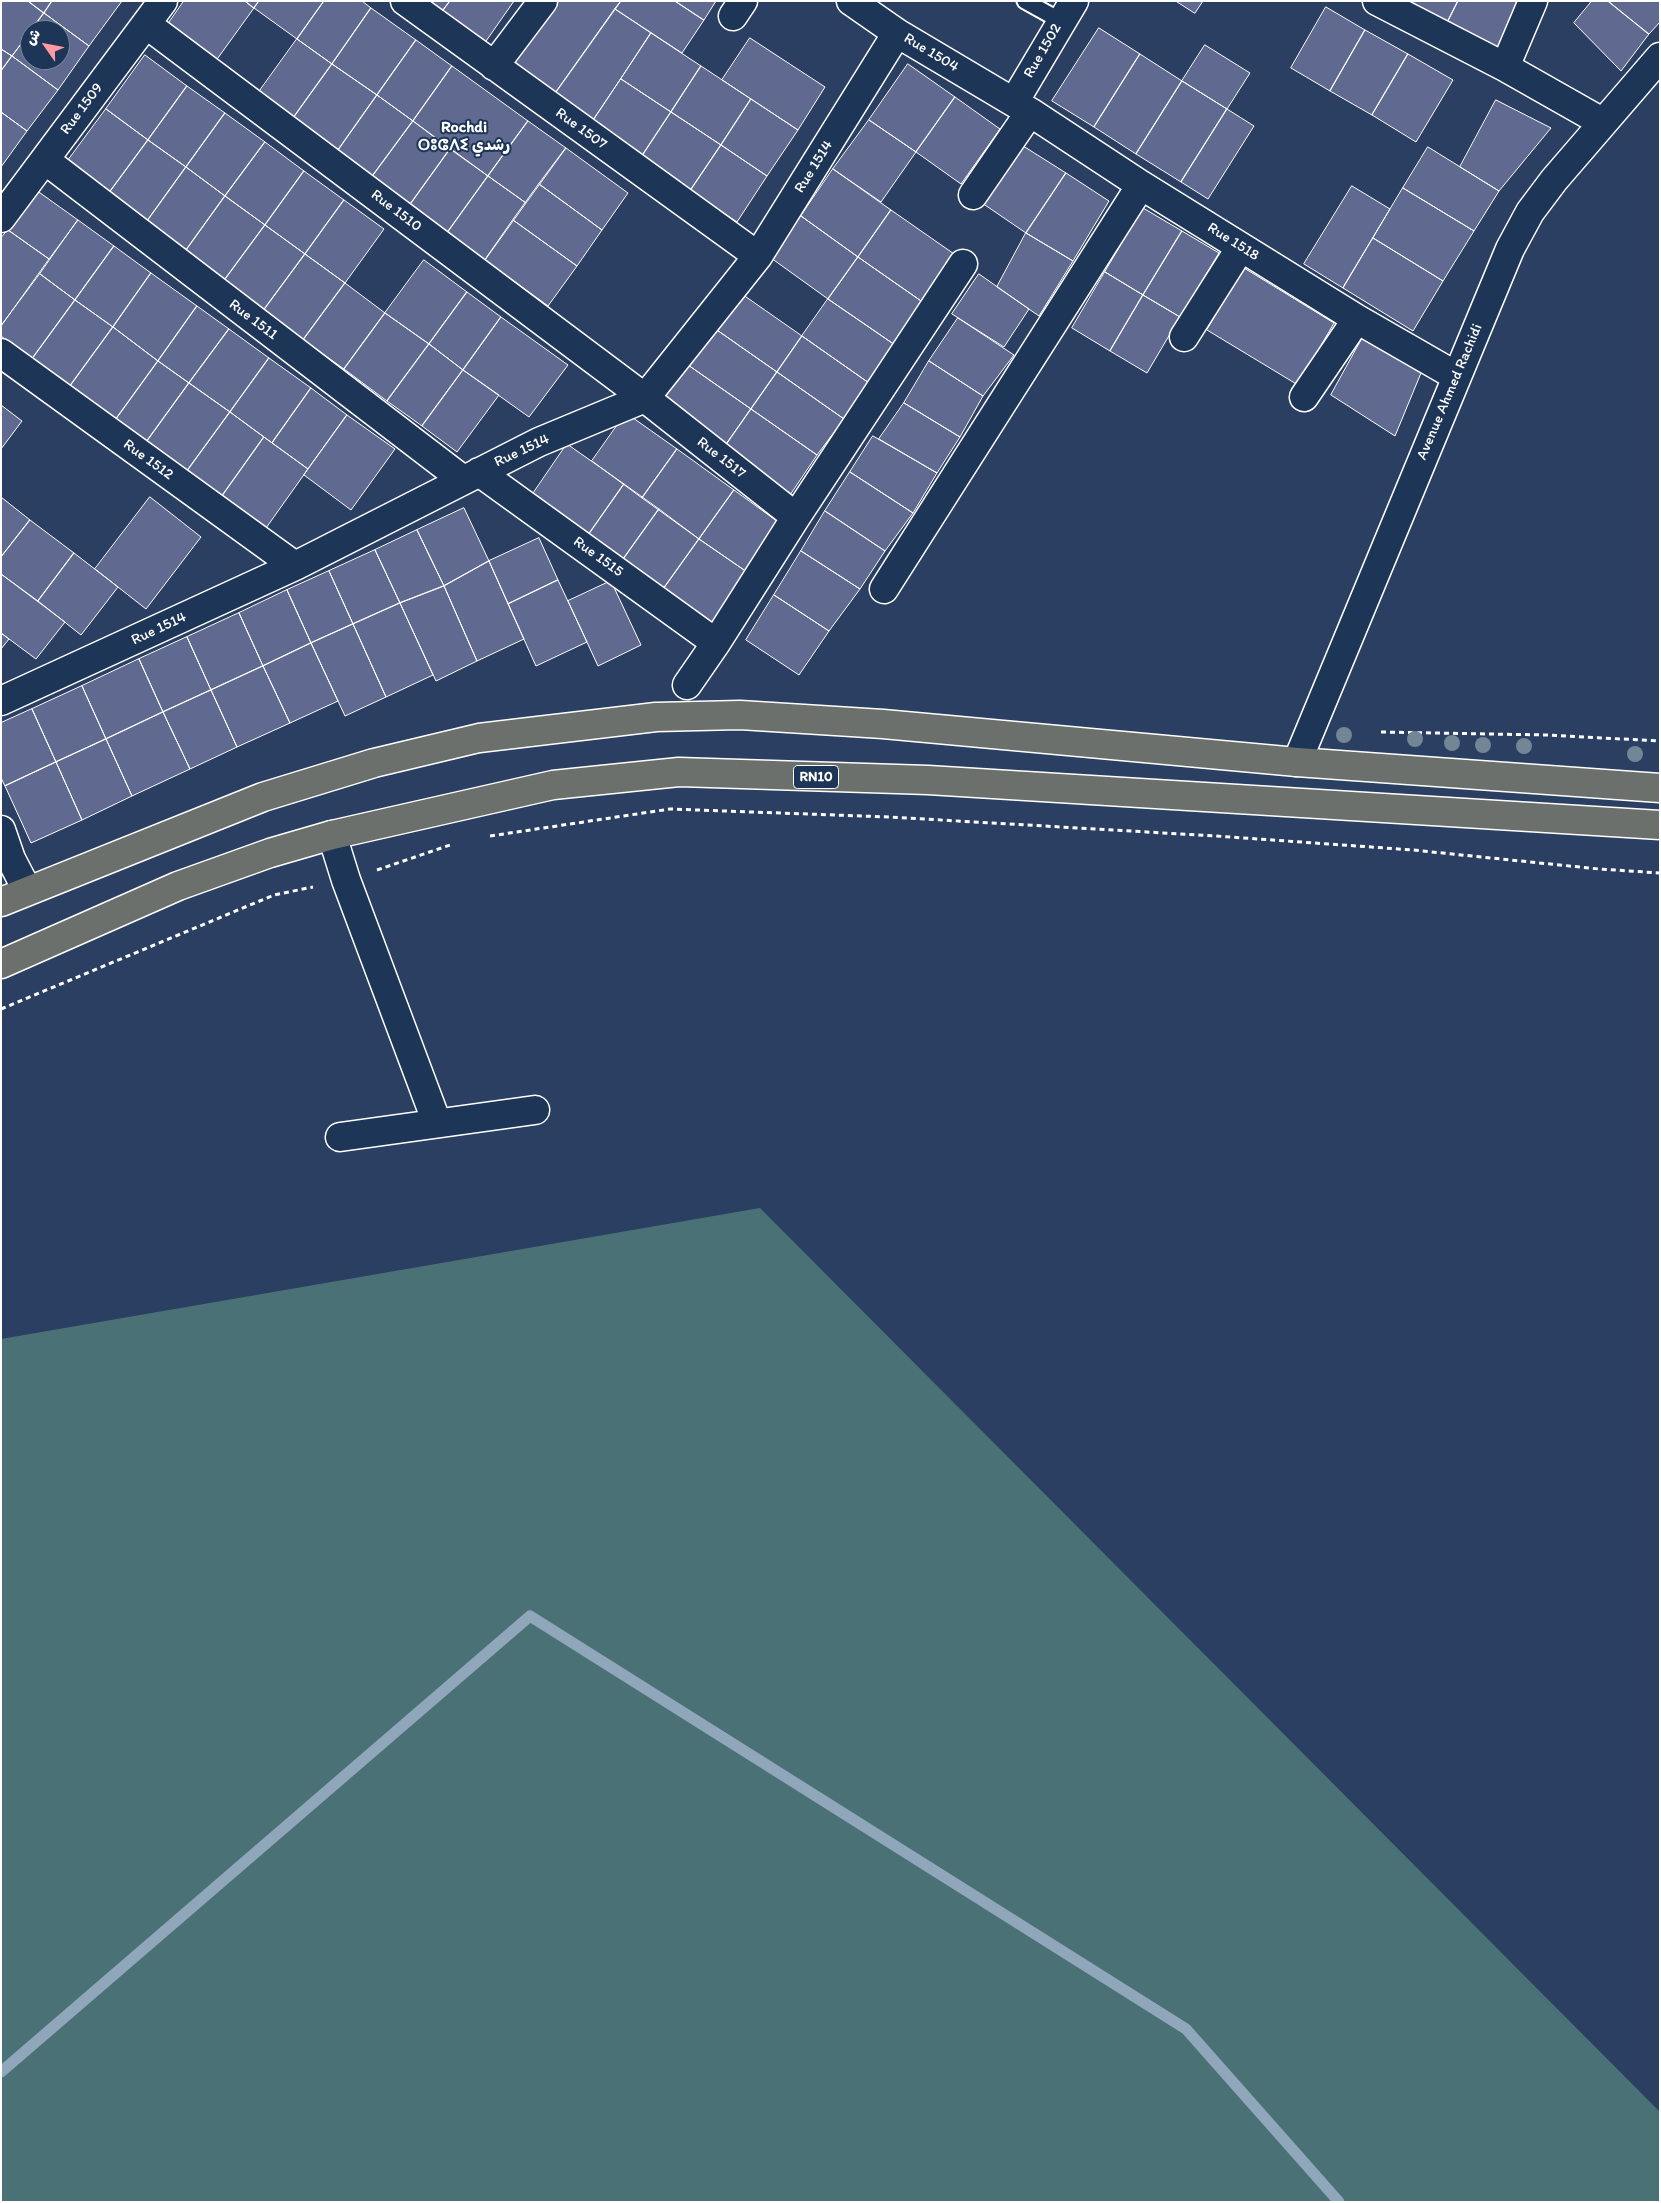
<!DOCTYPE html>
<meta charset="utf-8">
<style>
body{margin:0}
#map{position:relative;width:1661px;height:2203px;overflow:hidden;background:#2a3f62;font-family:Itim,"Playpen Sans Arabic",sans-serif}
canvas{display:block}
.frame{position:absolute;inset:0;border:2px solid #fff;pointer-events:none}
.north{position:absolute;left:20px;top:20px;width:50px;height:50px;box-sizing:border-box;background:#1d3557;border:1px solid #77869a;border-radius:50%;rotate:303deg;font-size:14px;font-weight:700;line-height:20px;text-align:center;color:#fff}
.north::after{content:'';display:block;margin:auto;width:18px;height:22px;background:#ff9aa2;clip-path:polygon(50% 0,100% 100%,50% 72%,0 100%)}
</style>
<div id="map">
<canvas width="1661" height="2203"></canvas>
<div class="frame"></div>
<div class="north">ش</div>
</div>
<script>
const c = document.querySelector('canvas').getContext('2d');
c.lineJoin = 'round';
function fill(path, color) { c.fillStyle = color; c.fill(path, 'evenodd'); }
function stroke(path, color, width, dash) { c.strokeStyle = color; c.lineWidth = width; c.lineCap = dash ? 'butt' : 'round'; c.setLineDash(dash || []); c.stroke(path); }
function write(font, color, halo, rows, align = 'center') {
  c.font = font + ' Itim,"Playpen Sans Arabic","Noto Sans Tifinagh",sans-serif'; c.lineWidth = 4; c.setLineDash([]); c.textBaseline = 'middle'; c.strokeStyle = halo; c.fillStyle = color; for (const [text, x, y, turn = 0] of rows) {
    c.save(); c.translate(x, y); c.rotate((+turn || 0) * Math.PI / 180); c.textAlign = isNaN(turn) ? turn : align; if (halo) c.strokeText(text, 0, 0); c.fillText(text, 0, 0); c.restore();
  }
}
const green = new Path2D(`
 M760 1208 1660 2112V2202H1V1339Z`);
const stream = new Path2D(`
 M1 2072 530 1616 1186 2029 1339 2202`);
const building = new Path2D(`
 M1 1H28L44 13 12 56 1 49Z
 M28 1H52L44 13Z
 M52 1H122L89 46 44 13Z
 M184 1H245L254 8 215 62 166 27Z
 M245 1H259L254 8Z
 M259 1H324L297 39 254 8Z
 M324 1H362L371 8 332 64 297 39Z
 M424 1H450L441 13Z
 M450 1H514L484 44 441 13Z
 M549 1H621L554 95 504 59Z
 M621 1H675L704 20 682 53 615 9Z
 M675 1H716L704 20Z
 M1176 1H1203L1195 13Z
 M1403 1H1458L1447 23Z
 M1458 1H1517L1496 52 1447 23Z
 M1592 1H1608L1649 34 1621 71 1574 23Z
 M1608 1H1660V22L1649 34Z
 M1326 7 1365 30 1330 91 1291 68Z
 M371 8 416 40 377 95 332 64Z
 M615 9 651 33 592 122 554 95Z
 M44 13 89 46 58 90 12 56 30 32V60H60V30H31Z
 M1099 28 1140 54 1094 127 1052 101Z
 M1365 30 1408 54 1372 115 1330 91Z
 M651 33 701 66 671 112 621 79Z
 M750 38 825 87 798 130 722 80Z
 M297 39 332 64 291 121 256 96Z
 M416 40 452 66 413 121 377 95Z
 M1205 45 1250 73 1227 109 1182 81Z
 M1 49 12 56 1 71Z
 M1140 54 1182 81 1136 154 1094 127Z
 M1408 54 1453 80 1416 142 1372 115Z
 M145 55 187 86 148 140 106 109Z
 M12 56 58 90 27 131 1 112V71Z
 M332 64 377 95 336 153 291 121Z
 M908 64 955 97 916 152 869 120Z
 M452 66 528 121 488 176 413 121Z
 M701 66 751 99 721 145 671 112Z
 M621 79 671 112 640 159 592 122Z
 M1182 81 1227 109 1181 182 1136 154Z
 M187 86 225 113 186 167 148 140Z
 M377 95 413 121 371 178 336 153Z
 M955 97 1000 129 961 184 916 152Z
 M751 99 798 130 767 176 721 145Z
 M1496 100 1551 128 1499 191 1460 167Z
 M106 109 148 140 106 197 64 166Z
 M1227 109 1254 126 1208 199 1181 182Z
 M1 112 27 131 1 167Z
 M671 112 721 145 690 191 640 159Z
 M225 113 265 142 225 196 186 167Z
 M869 120 916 152 881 202 833 169Z
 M413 121 450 149 409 206 371 178Z
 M528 121 566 148 526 203 488 176Z
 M148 140 186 167 145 224 106 197Z
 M265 142 304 171 265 225 225 196Z
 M1020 144 1066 173 1026 233 982 203Z
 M721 145 767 176 737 222 690 191Z
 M1428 147 1499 191 1474 231 1403 188Z
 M566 148 628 193 602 230 539 184Z
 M450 149 488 176 447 233 409 206Z
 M186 167 225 196 184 253 145 224Z
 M833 169 891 210 858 257 801 216Z
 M304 171 344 200 305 254 265 225Z
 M1066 173 1109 201 1073 261 1026 233Z
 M488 176 526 203 485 260 447 233Z
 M539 184 602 230 577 266 513 220Z
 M1352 186 1390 209 1343 288 1304 264Z
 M1403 188 1474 231 1443 281 1373 238Z
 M36 190 78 220 49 259 8 230Z
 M225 196 265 225 223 282 184 253Z
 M344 200 384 229 345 283 305 254Z
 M1143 208 1182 231 1143 295 1105 272Z
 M891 210 957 256 924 303 858 257Z
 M801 216 858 257 828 299 771 258Z
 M78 220 114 246 75 300 40 274Z
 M513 220 577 266 548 306 485 260Z
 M265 225 305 254 263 311 223 282Z
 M8 230 49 259 1 326V238Z
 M1182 231 1219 253 1180 317 1143 295Z
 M1026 233 1073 261 1039 316 997 287Z
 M1373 238 1443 281 1413 331 1343 288Z
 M114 246 151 273 113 327 75 300Z
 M305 254 345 283 303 340 263 311Z
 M858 257 924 303 895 345 828 299Z
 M424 260 467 292 429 344 385 313Z
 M1244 268 1334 323 1298 385 1207 330Z
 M1105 272 1143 295 1110 351 1072 328Z
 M151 273 197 306 158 361 113 327Z
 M40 274 75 300 32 359 1 336V326Z
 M979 274 1029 309 1004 347 952 314Z
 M345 283 385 313 344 369 303 340Z
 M467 292 501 317 463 370 429 344Z
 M739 292 802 336 777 372 714 328Z
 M1143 295 1180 317 1147 373 1110 351Z
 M828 299 895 345 869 383 802 336Z
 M75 300 113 327 70 386 32 359Z
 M197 306 229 329 189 383 158 361Z
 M385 313 429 344 387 401 344 369Z
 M501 317 568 365 529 417 463 370Z
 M958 318 1014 355 983 396 929 361Z
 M113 327 158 361 116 419 70 386Z
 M714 328 777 372 751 409 688 365Z
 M229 329 269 358 230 412 189 383Z
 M802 336 869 383 844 419 777 372Z
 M1363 337 1421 373 1395 436 1331 395Z
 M429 344 463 370 422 426 387 401Z
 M269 358 311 388 272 443 230 412Z
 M158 361 189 383 147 441 116 419Z
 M929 361 983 396 960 437 904 403Z
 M688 365 751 409 723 449 660 405Z
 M463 370 499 395 457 452 422 426Z
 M777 372 844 419 817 455 751 409Z
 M189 383 230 412 187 471 147 441Z
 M311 388 347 415 308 469 272 443Z
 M904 403 960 437 937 473 879 439Z
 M1 405 22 421 1 449Z
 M751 409 817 455 790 495 723 449Z
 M230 412 264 437 222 496 187 471Z
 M626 413 677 449 642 498 592 461Z
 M347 415 395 449 351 510 304 475Z
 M873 436 937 473 913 513 850 472Z
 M264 437 308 469 266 528 222 496Z
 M567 444 624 484 584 541 528 501Z
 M677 449 734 490 699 539 642 498Z
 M850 472 913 513 885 551 825 511Z
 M624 484 659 509 619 565 584 541Z
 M734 490 781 524 747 572 699 539Z
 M1 497 30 520 1 557Z
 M150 497 201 537 146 609 95 569Z
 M464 508 489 561 444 586 417 530Z
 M659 509 699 539 659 595 619 565Z
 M825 511 885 551 860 589 801 551Z
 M30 520 74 553 38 601 1 574V557Z
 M417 530 444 586 400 603 375 550Z
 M539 538 558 580 508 604 489 561Z
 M699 539 747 572 707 629 659 595Z
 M375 550 400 603 353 624 329 571Z
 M801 551 860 589 829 631 774 595Z
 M74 553 118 587 81 635 38 601Z
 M489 561 524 639 477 661 444 586Z
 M329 571 353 624 311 643 287 590Z
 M1 574 65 622 36 659 1 633Z
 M558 580 587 642 536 666 508 604Z
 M611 581 641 645 598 666 568 601Z
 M444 586 477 661 436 681 400 603Z
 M287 590 311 643 263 666 239 613Z
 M774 595 829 631 799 675 746 640Z
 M400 603 433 675 386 697 353 624Z
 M239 613 263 666 211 690 187 637Z
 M353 624 386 697 345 716 311 643Z
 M1 633 9 639 1 649Z
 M187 637 211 690 163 712 139 659Z
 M311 643 338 701 290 723 263 666Z
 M139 659 163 712 106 739 82 686Z
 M263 666 290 723 237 747 211 690Z
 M82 686 106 739 56 762 32 709Z
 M211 690 237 747 190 769 163 712Z
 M32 709 56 762 5 786 1 778V723Z
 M163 712 190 769 132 796 106 739Z
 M106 739 132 796 82 820 56 762Z
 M56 762 82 820 31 843 5 786Z`);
const path = new Path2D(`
 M1381 732 1546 735 1660 741
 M490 836 670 809 889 817 1216 836 1413 850 1599 869 1660 873
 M377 870 450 845
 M1 1009 274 895 313 887`);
const service = new Path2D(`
 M1025 1 1061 21`);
const minor = new Path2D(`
 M405 1 758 256
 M851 1 897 33 1030 112 1141 185 1357 319 1456 376
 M1377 1 1505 67 1602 122
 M733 16 743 1
 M146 24 645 398 796 517
 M494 66 543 1
 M1505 67 1533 1
 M1014 102 1074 1
 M45 160 462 479
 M973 195 1030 112
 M1 218 163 1
 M1184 337 1241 247
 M1 353 295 566
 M1304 397 1357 319
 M479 472 716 643
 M884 589 1141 185
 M687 685 716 643 796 517 963 264
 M1 701 295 566 539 442 645 398 758 256 897 33
 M1297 762 1510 249 1530 212 1554 180 1660 57
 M1 830 11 859 27 890
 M332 835 346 880 437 1123
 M340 1137 535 1110`);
const primary = new Path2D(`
 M1 902 263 797 374 763 479 738 656 717 740 715 883 724 1297 762 1660 788
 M1 964 178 886 270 853 332 835 553 785 679 772 928 780 1660 825`);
const trees = [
 [1344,735],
 [1415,739],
 [1452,743],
 [1483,745],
 [1524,746],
 [1635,754]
];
const shields = [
 [816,777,45]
];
const shieldNames = [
 ["RN10",816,777]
];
const streetNames = [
 ["Rue 1502",1043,51,-60],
 ["Rue 1504",931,53,31],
 ["Rue 1509",82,109,-53],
 ["Rue 1507",581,129,36],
 ["Rue 1514",814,167,-58],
 ["Rue 1510",396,211,37],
 ["Rue 1518",1233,242,32],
 ["Rue 1511",253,320,37],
 ["Avenue Ahmed Rachidi",1450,392,-67],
 ["Rue 1514",522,451,-25],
 ["Rue 1517",721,458,38],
 ["Rue 1512",148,460,36],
 ["Rue 1515",598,557,36],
 ["Rue 1514",159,629,-25]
];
const neighbourhoodNames = [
 ["Rochdi",464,128],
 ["ⵔⵓⵛⴷⵉ رشدي",464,146]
];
fill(green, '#4a7276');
stroke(stream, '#90a6bb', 11);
fill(building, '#606990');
stroke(building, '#fff', 1);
stroke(service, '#fff', 19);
stroke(minor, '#fff', 31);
stroke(primary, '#fff', 31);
stroke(path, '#fff', 3, [5, 4]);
stroke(service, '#1d3557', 15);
stroke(minor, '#1d3557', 28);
stroke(primary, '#6b706d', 28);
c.fillStyle = '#738696';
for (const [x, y] of trees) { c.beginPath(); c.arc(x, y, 8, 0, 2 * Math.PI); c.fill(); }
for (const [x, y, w] of shields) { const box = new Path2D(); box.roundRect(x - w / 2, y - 11.5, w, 23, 4); c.fillStyle = '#1d3557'; c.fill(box); stroke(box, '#fff', 1); }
write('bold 14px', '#fff', null, shieldNames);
write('15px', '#fff', '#1d3557', streetNames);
write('bold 16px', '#fff', '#1d3557', neighbourhoodNames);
</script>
